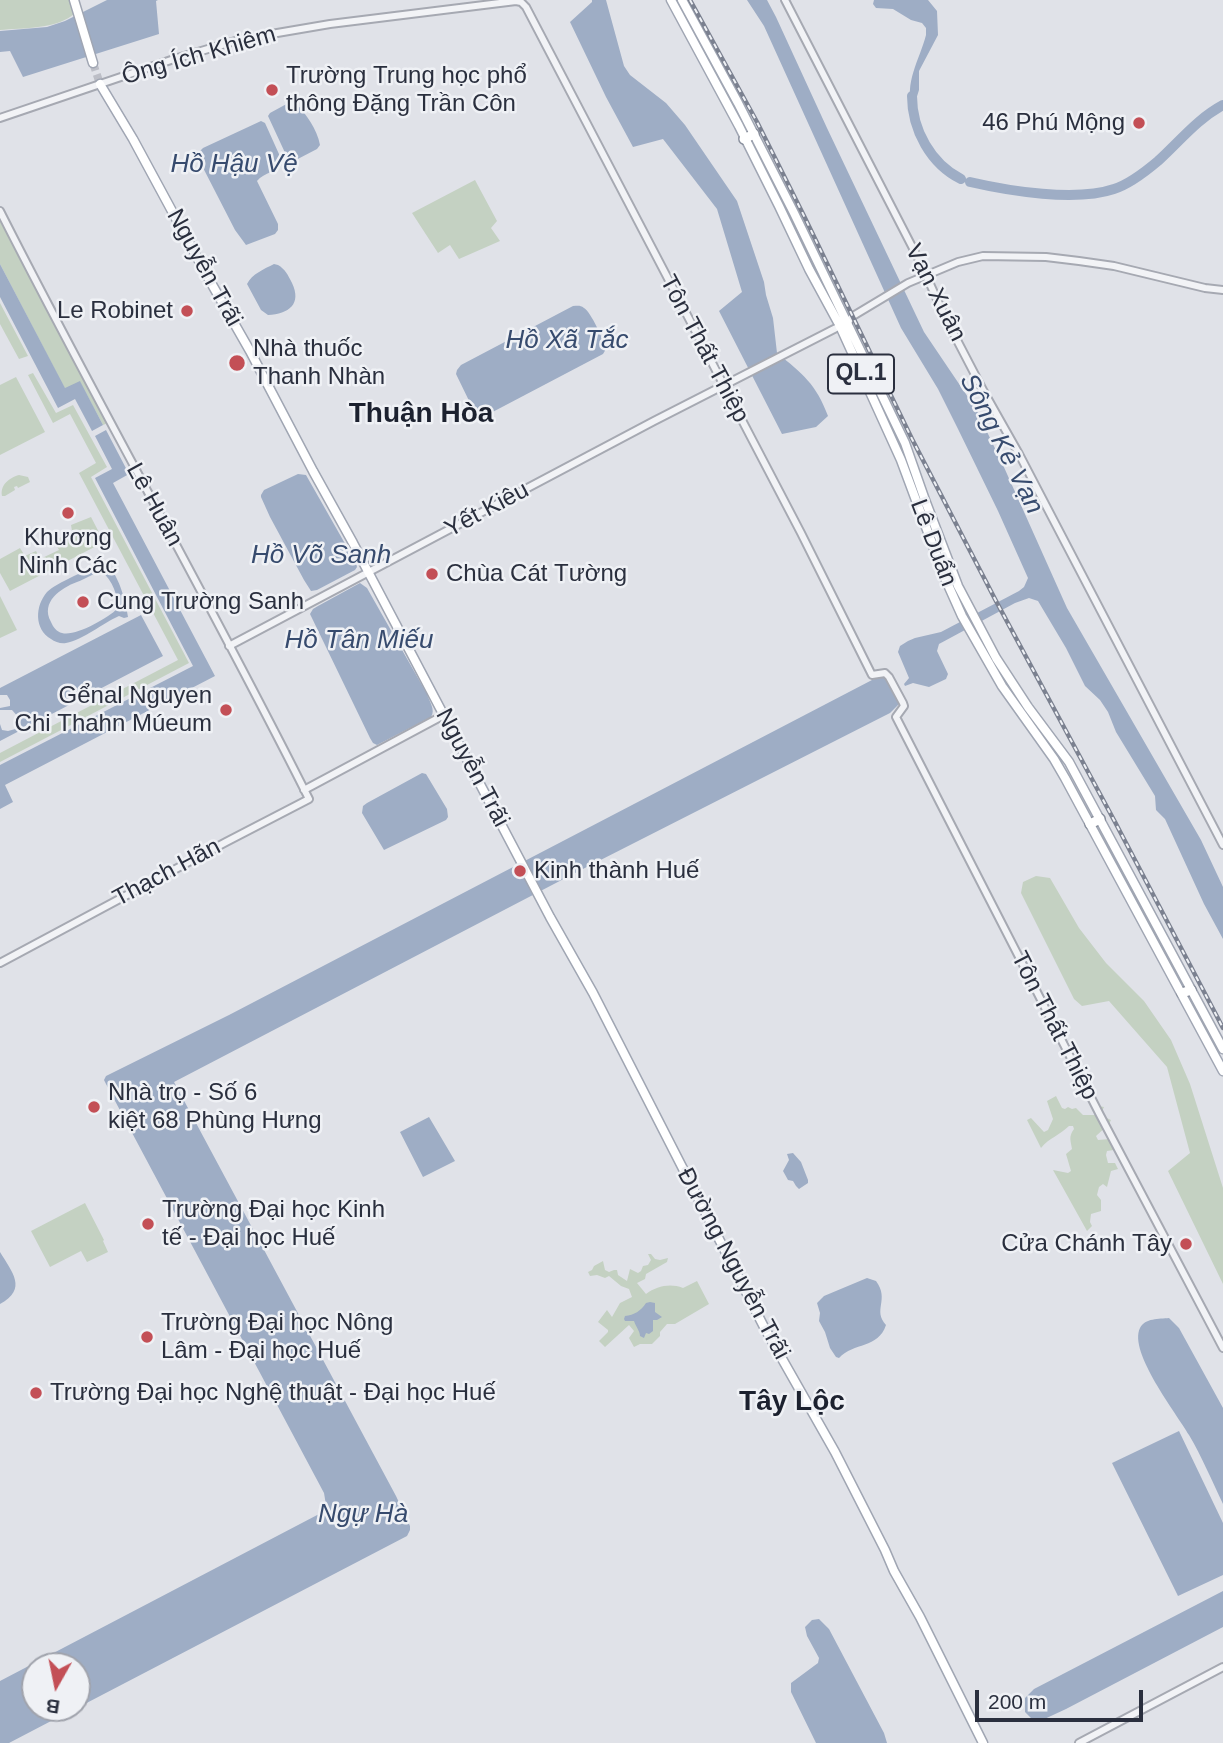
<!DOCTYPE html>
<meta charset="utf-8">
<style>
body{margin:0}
#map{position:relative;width:1223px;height:1743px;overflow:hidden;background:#e0e2e8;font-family:Arial,sans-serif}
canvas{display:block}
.north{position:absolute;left:21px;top:1652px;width:70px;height:70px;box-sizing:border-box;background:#eff1f5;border:2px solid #a0a3ac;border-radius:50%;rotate:189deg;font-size:19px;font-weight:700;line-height:28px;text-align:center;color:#2a2f3e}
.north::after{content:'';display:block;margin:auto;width:24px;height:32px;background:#c34f56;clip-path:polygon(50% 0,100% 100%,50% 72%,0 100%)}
.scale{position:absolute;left:975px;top:1690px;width:168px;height:32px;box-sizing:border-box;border:4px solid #2a2f3e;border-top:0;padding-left:9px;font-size:21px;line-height:24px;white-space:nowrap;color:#2a2f3e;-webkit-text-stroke:5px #eff1f5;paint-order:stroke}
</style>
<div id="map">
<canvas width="1223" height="1743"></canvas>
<div class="north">B</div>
<div class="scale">200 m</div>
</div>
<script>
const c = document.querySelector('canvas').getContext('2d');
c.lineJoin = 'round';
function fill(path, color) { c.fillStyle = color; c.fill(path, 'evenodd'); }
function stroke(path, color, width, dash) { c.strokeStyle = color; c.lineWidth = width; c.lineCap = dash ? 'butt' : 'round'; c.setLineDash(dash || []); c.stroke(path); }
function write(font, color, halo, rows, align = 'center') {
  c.font = font + ' Arial,sans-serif'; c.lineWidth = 5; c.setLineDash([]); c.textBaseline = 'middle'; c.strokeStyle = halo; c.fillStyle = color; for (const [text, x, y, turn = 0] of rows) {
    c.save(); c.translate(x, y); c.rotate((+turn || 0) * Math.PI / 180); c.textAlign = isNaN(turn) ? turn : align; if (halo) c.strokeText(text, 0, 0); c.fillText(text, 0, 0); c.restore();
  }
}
const green = new Path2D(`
 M0 0H71L75 13C59 29 22 28 0 30Z
 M475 180 497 221 491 228 500 241 459 259 450 245 438 253 412 213Z
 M0 221 110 422 103 425 80 382 65 389 0 264Z
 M0 303 28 356 19 359 0 324Z
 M33 373 56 413 73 405 107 467 91 477 189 663 0 762V753L178 660 79 473 96 463 70 414 53 423 28 375Z
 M16 377 45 432 0 455V385Z
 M19 475 28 477 30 482 18 488 17 486 14 487 15 490 5 496H2C0 485 9 478 19 475Z
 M91 517 104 542 10 591 0 573V559L20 548 25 556 36 551 40 559 59 550 54 541 72 531 71 525Z
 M0 596 17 630 0 638Z
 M1036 876 1050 878 1079 928 1106 963 1144 1001 1171 1040 1190 1084 1223 1188V1284L1168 1171 1190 1153 1167 1067 1109 1001 1082 1006 1074 999 1021 893 1023 882Z
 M1056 1096 1062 1108 1065 1109 1068 1107 1072 1109 1076 1108 1083 1115H1096L1100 1112 1098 1106 1104 1107 1100 1115 1111 1120 1109 1124 1096 1136 1098 1140 1110 1139 1120 1146 1121 1149 1107 1151 1106 1155 1108 1163H1115L1118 1169 1111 1171 1107 1187 1103 1184 1099 1187 1097 1195 1101 1200V1211L1091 1214 1090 1222 1092 1226 1087 1231 1053 1170 1068 1173 1071 1171 1066 1154 1072 1149C1071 1141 1068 1137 1074 1129L1073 1126H1069C1060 1135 1049 1138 1041 1148L1027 1120 1031 1118 1044 1132 1048 1130 1053 1119 1047 1101Z
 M85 1203 104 1240 103 1241 108 1252 87 1262 81 1251 50 1267 31 1231Z
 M648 1254H651L655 1259 660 1260 668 1258 667 1262 646 1274 645 1279 637 1283 646 1294C657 1286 670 1283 683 1288L697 1281 709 1304 675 1324H667L660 1332V1336L652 1344H640L634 1347 629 1338 634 1331 629 1325 605 1347 599 1341 608 1332V1330L598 1322 607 1310 612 1317 620 1303 632 1297 629 1289 621 1286 609 1276 605 1278 597 1275 590 1276 588 1272 592 1270 594 1266 603 1261 605 1270 609 1272 614 1270H617L618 1275 627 1281 630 1269 638 1273 641 1271 643 1266 648 1265 651 1260Z`);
const water = new Path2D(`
 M107 0H158L156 1 159 34 23 77 10 51 0 52V31L47 27 65 21Z
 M592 0H606L624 66 630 75 666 103 685 125 737 201 764 282 766 295 773 318 777 353C803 374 816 384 828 416L816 427 782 434 719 311 742 292 717 209 663 139 633 147 606 97 570 22 592 2Z
 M747 0H767L776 17 827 128 924 332 976 409 1003 465 1067 608 1201 840 1223 887V939L1204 904 1165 819 1156 810 1155 796 1116 732 1108 712 1100 700 1085 686 1066 648 1038 601 1029 598 1015 603 939 644 937 651 948 674 946 679 929 687 913 683 905 686 904 684 909 678 898 652 900 646 908 641 915 638 941 632 1019 591 1024 587 1028 578 998 511 958 429 938 389 901 328 764 26Z
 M874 0H928L937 11 938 35 919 71V90L913 109C903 84 920 59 926 35V28L922 23 911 20 893 9 876 8 873 4Z
 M292 101 295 102C306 114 317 129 320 145L317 149 292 162 287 157 268 116 270 113Z
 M261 121 265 123 283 163C278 172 264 172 257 181L278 224V230L275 234 246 245 235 230 198 158 199 152 203 148Z
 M0 264 65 388 80 381 103 425 92 431 75 399 58 408 0 297Z
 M274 264 278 265C285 269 288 275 292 283 302 304 289 314 268 315L261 310 247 284C252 274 264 269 274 264Z
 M573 306C578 306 580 305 584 308 591 312 604 341 606 349L603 354 485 416 479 417 474 411 456 374 457 370 461 365Z
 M106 430 129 474 113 483 215 676 5 785 13 802 0 809V765L193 666 95 478 112 469 95 436Z
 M298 474 306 475 356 563 357 567 355 570 317 590 311 591 304 580 270 517 261 497V495L264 490Z
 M105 564C118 571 126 602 128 617L124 618 119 616C103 623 83 640 66 643 61 644 55 642 51 639 34 629 35 606 47 592 55 584 93 566 105 564ZM102 572C112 580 119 596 117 609 108 618 75 637 62 633 57 632 53 627 51 622 40 602 61 588 77 582 86 579 93 573 102 572Z
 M360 583 367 588 427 694C429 701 436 710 431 717L377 745 373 743 370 738 310 614 313 609 318 606Z
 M141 615 163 656 0 741V724L2 730 8 731 19 728V718L12 710H0V708L10 706V700L7 695H0V688Z
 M884 676 888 678 899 700V704L890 713 577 872 174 1082 396 1496 410 1526V1530L407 1536 77 1708V1666H35V1708H76L9 1743H0V1681L321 1513 326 1505 324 1493 106 1084 104 1080 106 1076 229 1015 872 680Z
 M422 773 426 774 447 809 448 817 446 820 384 850 362 813 363 806 367 803Z
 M429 1117 455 1161 423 1177 400 1132Z
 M793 1153 801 1162 808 1180V1183L799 1189 796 1186 793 1181 788 1180 783 1171 789 1160 787 1154Z
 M0 1252C12 1272 28 1289 0 1304Z
 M867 1278 876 1281C890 1300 872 1310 886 1325 878 1349 854 1342 839 1358L836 1357 830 1348 825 1332 819 1321 820 1313 817 1303 824 1296Z
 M650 1302 655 1303V1312L662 1317 657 1320H653V1331L649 1334 646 1333 644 1338 640 1336C640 1331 636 1327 634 1321H625L624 1319 625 1316C634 1315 641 1311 646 1303Z
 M1169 1318 1179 1328 1223 1408V1504C1212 1481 1202 1457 1189 1435 1177 1414 1128 1352 1140 1328 1145 1318 1159 1319 1169 1318Z
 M1179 1431 1223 1523V1575L1178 1596 1112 1463Z
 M1223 1591V1627L1066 1709 1038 1722 1032 1719 1025 1712V1698L1034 1689Z
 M819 1619 829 1629 884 1733 887 1743H816L791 1692V1683L818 1663 819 1658 807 1636 805 1627 812 1620Z`);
const river = new Path2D(`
 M912 96C912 130 931 164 961 179
 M970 182C1009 191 1076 202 1114 189 1130 184 1145 172 1158 161 1180 141 1197 119 1223 105`);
const majorTunnel = new Path2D(`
 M93 63 100 84`);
const minor = new Path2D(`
 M785 0 920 262 946 319 984 392 1019 454 1223 845
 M0 118 174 59 242 39 330 24 516 1 521 2 526 7 801 533 872 675 885 673 889 677 903 703 904 706 896 717 1100 1115 1223 1348
 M0 211C100 409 210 601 309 799L226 842 0 963
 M847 323 853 316 908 283 958 262 983 256 1046 257 1079 261 1114 266 1205 288 1223 290
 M229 646 654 421 840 326
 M304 790 444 715
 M1079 1743 1223 1667`);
const major = new Path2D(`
 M74 0 93 63
 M671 0 739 126 779 206 809 269 840 326 901 460 945 578 962 616 1002 686 1054 759 1065 778 1223 1071
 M682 0 738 103 794 213 905 443 925 500 958 586 996 658 1028 707 1069 762 1223 1049
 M100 84 133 139 206 274 250 351 313 471 353 543 550 917 593 993 764 1327 835 1452 885 1550 894 1571 920 1617 983 1743`);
const highway = new Path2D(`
 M744 139 754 134
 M840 326 847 323
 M1090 824 1100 819
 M1182 993 1191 990`);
const rail = new Path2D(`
 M690 0 757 122 805 218 912 439 996 601 1115 822 1223 1028`);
const markers = [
 [272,90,7,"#c34f56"],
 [1139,123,7,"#c34f56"],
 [187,311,7,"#c34f56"],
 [237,363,9,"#c34f56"],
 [68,513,7,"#c34f56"],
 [432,574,7,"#c34f56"],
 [83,602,7,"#c34f56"],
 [226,710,7,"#c34f56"],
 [520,871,7,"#c34f56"],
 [94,1107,7,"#c34f56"],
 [148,1224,7,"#c34f56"],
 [1186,1244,7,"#c34f56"],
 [147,1337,7,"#c34f56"],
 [36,1393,7,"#c34f56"]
];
const shields = [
 [861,374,66]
];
const shieldNames = [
 ["QL.1",861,374]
];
const streetNames = [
 ["Ông Ích Khiêm",199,56,-16],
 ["Nguyễn Trãi",204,268,61],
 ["Vạn Xuân",935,293,63],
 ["Tôn Thất Thiệp",704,349,62],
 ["Lê Huân",154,505,61],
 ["Yết Kiêu",487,510,-28],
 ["Lê Duẩn",933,543,69],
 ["Nguyễn Trãi",472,768,62],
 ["Thạch Hãn",167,873,-28],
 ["Tôn Thất Thiệp",1054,1026,63],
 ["Đường Nguyễn Trãi",733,1264,62]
];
const poiNames = [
 ["Trường Trung học phổ",286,76],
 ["thông Đặng Trần Côn",286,104],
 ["46 Phú Mộng",1125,123,"right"],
 ["Le Robinet",173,311,"right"],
 ["Nhà thuốc",253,349],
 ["Thanh Nhàn",253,377],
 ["Khương",68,538,"center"],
 ["Ninh Các",68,566,"center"],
 ["Chùa Cát Tường",446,574],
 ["Cung Trường Sanh",97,602],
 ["Gểnal Nguyen",212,696,"right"],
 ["Chi Thahn Múeum",212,724,"right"],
 ["Kinh thành Huế",534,871],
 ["Nhà trọ - Số 6",108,1093],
 ["kiệt 68 Phùng Hưng",108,1121],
 ["Trường Đại học Kinh",162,1210],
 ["tế - Đại học Huế",162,1238],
 ["Cửa Chánh Tây",1172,1244,"right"],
 ["Trường Đại học Nông",161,1323],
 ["Lâm - Đại học Huế",161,1351],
 ["Trường Đại học Nghệ thuật - Đại học Huế",50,1393]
];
const waterNames = [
 ["Hồ Hậu Vệ",234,165],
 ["Hồ Xã Tắc",567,341],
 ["Sông Kẻ Vạn",1001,444,63],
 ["Hồ Võ Sanh",321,556],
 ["Hồ Tân Miếu",359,641],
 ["Ngự Hà",363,1515]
];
const quarterNames = [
 ["Thuận Hòa",421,414],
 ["Tây Lộc",792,1402]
];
fill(green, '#c4d1c2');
fill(water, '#9eadc5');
stroke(river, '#9eadc5', 10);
stroke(majorTunnel, '#bcbec6', 8, [8, 4]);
stroke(minor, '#a6a9b2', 10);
stroke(major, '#a0a6b3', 11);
stroke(highway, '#898f9d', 12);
stroke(minor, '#f2f3f6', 6);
stroke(major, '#fff', 8);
stroke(highway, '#fff', 9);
stroke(rail, '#7b8190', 4.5);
stroke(rail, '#eff1f5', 2, [5]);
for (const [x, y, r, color] of markers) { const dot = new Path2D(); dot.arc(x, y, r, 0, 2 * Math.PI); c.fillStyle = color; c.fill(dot); stroke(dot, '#eff1f5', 2.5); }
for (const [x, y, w] of shields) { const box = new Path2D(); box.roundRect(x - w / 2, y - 19.5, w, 39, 5); c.fillStyle = '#eff1f5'; c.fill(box); stroke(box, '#2a2f3e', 2); }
write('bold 23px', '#2a2f3e', null, shieldNames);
write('24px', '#2a2f3e', '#eff1f5', streetNames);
write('24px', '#2a2f3e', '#eff1f5', poiNames, 'left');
write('italic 26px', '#374b6e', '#eff1f5', waterNames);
write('bold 28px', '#1c212f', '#eff1f5', quarterNames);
</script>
